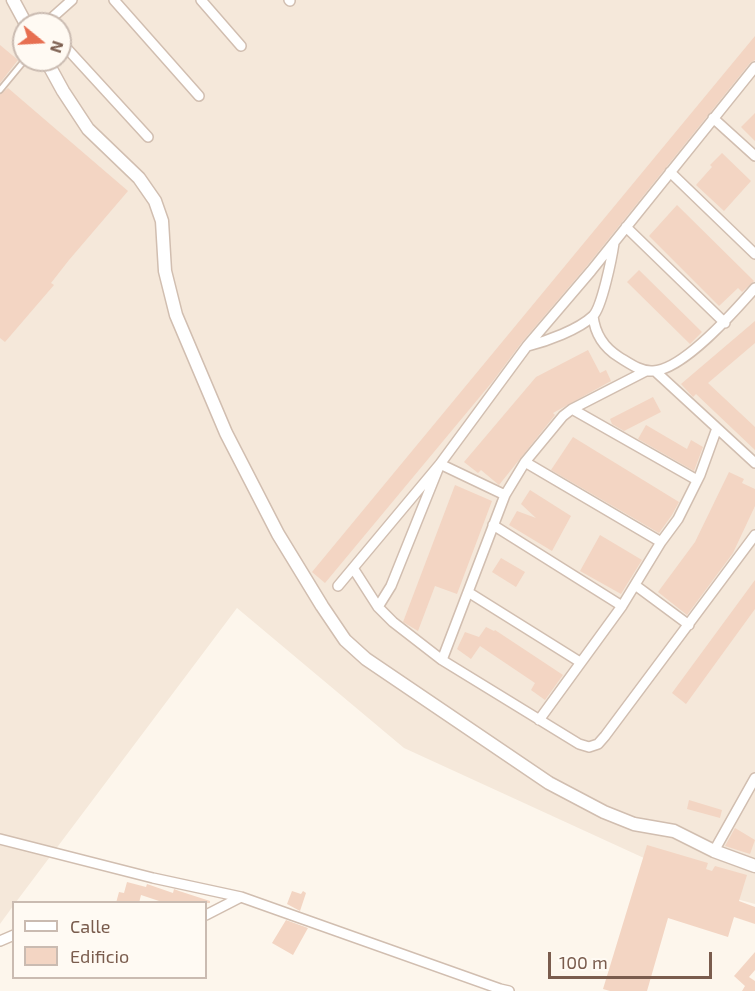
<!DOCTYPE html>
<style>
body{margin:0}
#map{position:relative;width:755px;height:991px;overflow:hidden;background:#fdf6ec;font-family:"Exo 2",sans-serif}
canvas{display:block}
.legend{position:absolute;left:12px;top:901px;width:195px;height:78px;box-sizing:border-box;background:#fffaf3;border:2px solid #cabbb1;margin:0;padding:8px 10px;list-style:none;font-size:18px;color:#7a5c4d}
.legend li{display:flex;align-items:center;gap:12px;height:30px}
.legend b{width:30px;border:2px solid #cabbb1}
.north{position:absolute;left:12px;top:12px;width:60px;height:60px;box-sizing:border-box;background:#fffaf3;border:2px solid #cabbb1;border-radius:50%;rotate:108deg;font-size:16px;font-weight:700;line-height:24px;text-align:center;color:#7a5c4d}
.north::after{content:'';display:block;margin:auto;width:21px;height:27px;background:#e76f51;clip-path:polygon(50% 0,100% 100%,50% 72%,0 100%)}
.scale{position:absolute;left:548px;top:952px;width:164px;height:27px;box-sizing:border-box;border:3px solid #7a5c4d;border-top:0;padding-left:8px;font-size:18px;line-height:21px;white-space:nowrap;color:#7a5c4d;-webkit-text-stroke:4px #fffaf3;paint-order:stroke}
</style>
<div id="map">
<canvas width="755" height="991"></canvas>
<ul class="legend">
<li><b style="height:8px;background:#fff"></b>Calle</li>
<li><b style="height:16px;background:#f3d5c3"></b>Edificio</li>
</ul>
<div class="north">N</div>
<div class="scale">100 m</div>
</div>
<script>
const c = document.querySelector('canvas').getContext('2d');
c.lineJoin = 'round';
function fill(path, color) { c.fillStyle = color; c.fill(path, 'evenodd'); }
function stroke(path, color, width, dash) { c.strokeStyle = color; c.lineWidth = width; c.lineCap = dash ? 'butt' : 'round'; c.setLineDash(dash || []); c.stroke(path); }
const residential = new Path2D(`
 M0 0H755V904L729 897 404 748 237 608 16 902H14L13 906 0 924ZM24 24H60V60H24Z`);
const building = new Path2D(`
 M755 36V60L750 63 586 267 522 342 493 381 325 583 312 572Z
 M0 45 18 60 0 83Z
 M8 88 128 191 69 260 51 283 54 285 5 342 0 338V94Z
 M755 113V141L741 127Z
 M722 153 751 181 724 211 696 185 712 167 710 165Z
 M677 205 754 281 742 292 738 288 719 306 649 236Z
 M639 270 702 332 690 344 627 282Z
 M755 321V343L708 383 755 427V450L696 394 693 397 681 384Z
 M588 350 600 373 606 370 611 381 553 413 555 415 499 485 481 470 478 473 464 462 536 377Z
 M653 397 661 412 624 431 612 424 610 419Z
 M646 425 687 449 691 440 703 447 694 471 638 439Z
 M573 437 679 502 672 515 659 533 551 470Z
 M729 472 744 479 742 483 755 489V506L733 553 687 615 658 592 695 542Z
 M455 485 492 501 457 594 435 586 418 631 403 622Z
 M530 490 571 516 552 551 509 525 517 511 536 518 521 504Z
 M600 535 642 560 621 594 580 571Z
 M501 558 525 572 516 587 492 572Z
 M755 580V609L686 704 672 693Z
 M486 627 494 631 495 630 563 675 545 700 531 690 535 683 480 646 471 659 457 649 465 632 479 637Z
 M689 800 722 810 720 818 687 809Z
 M735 828 755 840 750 854 725 846Z
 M647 845 708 863 706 869 712 871 715 866 747 875 739 901 755 907V924L734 917 728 937 668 918 647 991H610L603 989Z
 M127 882 146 887 147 884 173 893 174 889 179 891 210 901V903H165L141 895 139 903H116L119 892 124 893Z
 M292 891 301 894 303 891 306 893 300 911 287 904Z
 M286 920 308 928 293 955 272 943Z
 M755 952V970L749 977 755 981V991H742L745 986 734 976Z`);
const service = new Path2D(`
 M0 90 24 61`);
const minor = new Path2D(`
 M114 0 199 96
 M201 0 241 46
 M289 0 290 1
 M45 24 72 0
 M60 41 148 137
 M713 118 755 156
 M670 172 755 254
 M626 227 725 323
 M593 316C595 334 603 347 619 357 629 363 641 372 653 371 683 370 735 311 755 288
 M528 346C547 341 578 330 593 316 602 307 612 257 614 243
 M655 371 755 463
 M572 409 697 480
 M525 462 661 542
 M493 525 622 606
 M353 568 378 607 393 622 442 660 579 744 589 747 598 744 605 736 755 535
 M635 585 689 625
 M338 586 440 464 527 346 591 271 755 67
 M468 592 580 662
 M378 607 391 586 440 464 505 495
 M442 660 505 495 525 462 563 416 572 409 646 371
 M539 720 622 606 661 542 678 519 700 475 717 428
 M0 839 153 878 241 897 500 989 509 991
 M714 851 755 778
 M206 915 241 897
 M0 941 14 935`);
const tertiary = new Path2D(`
 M13 0 26 24
 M46 60 63 91 88 129 139 178 155 201 162 221 165 271 176 315 226 433 278 534 322 606 345 640 366 659 549 783 604 812 634 824 674 831 714 851 755 866`);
fill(residential, '#f5e8da');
fill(building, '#f3d5c3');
stroke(service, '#d1beb0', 8);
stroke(minor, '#d1beb0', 12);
stroke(tertiary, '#d1beb0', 15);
stroke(service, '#fff', 4.5);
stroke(minor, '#fff', 9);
stroke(tertiary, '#fff', 12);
</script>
